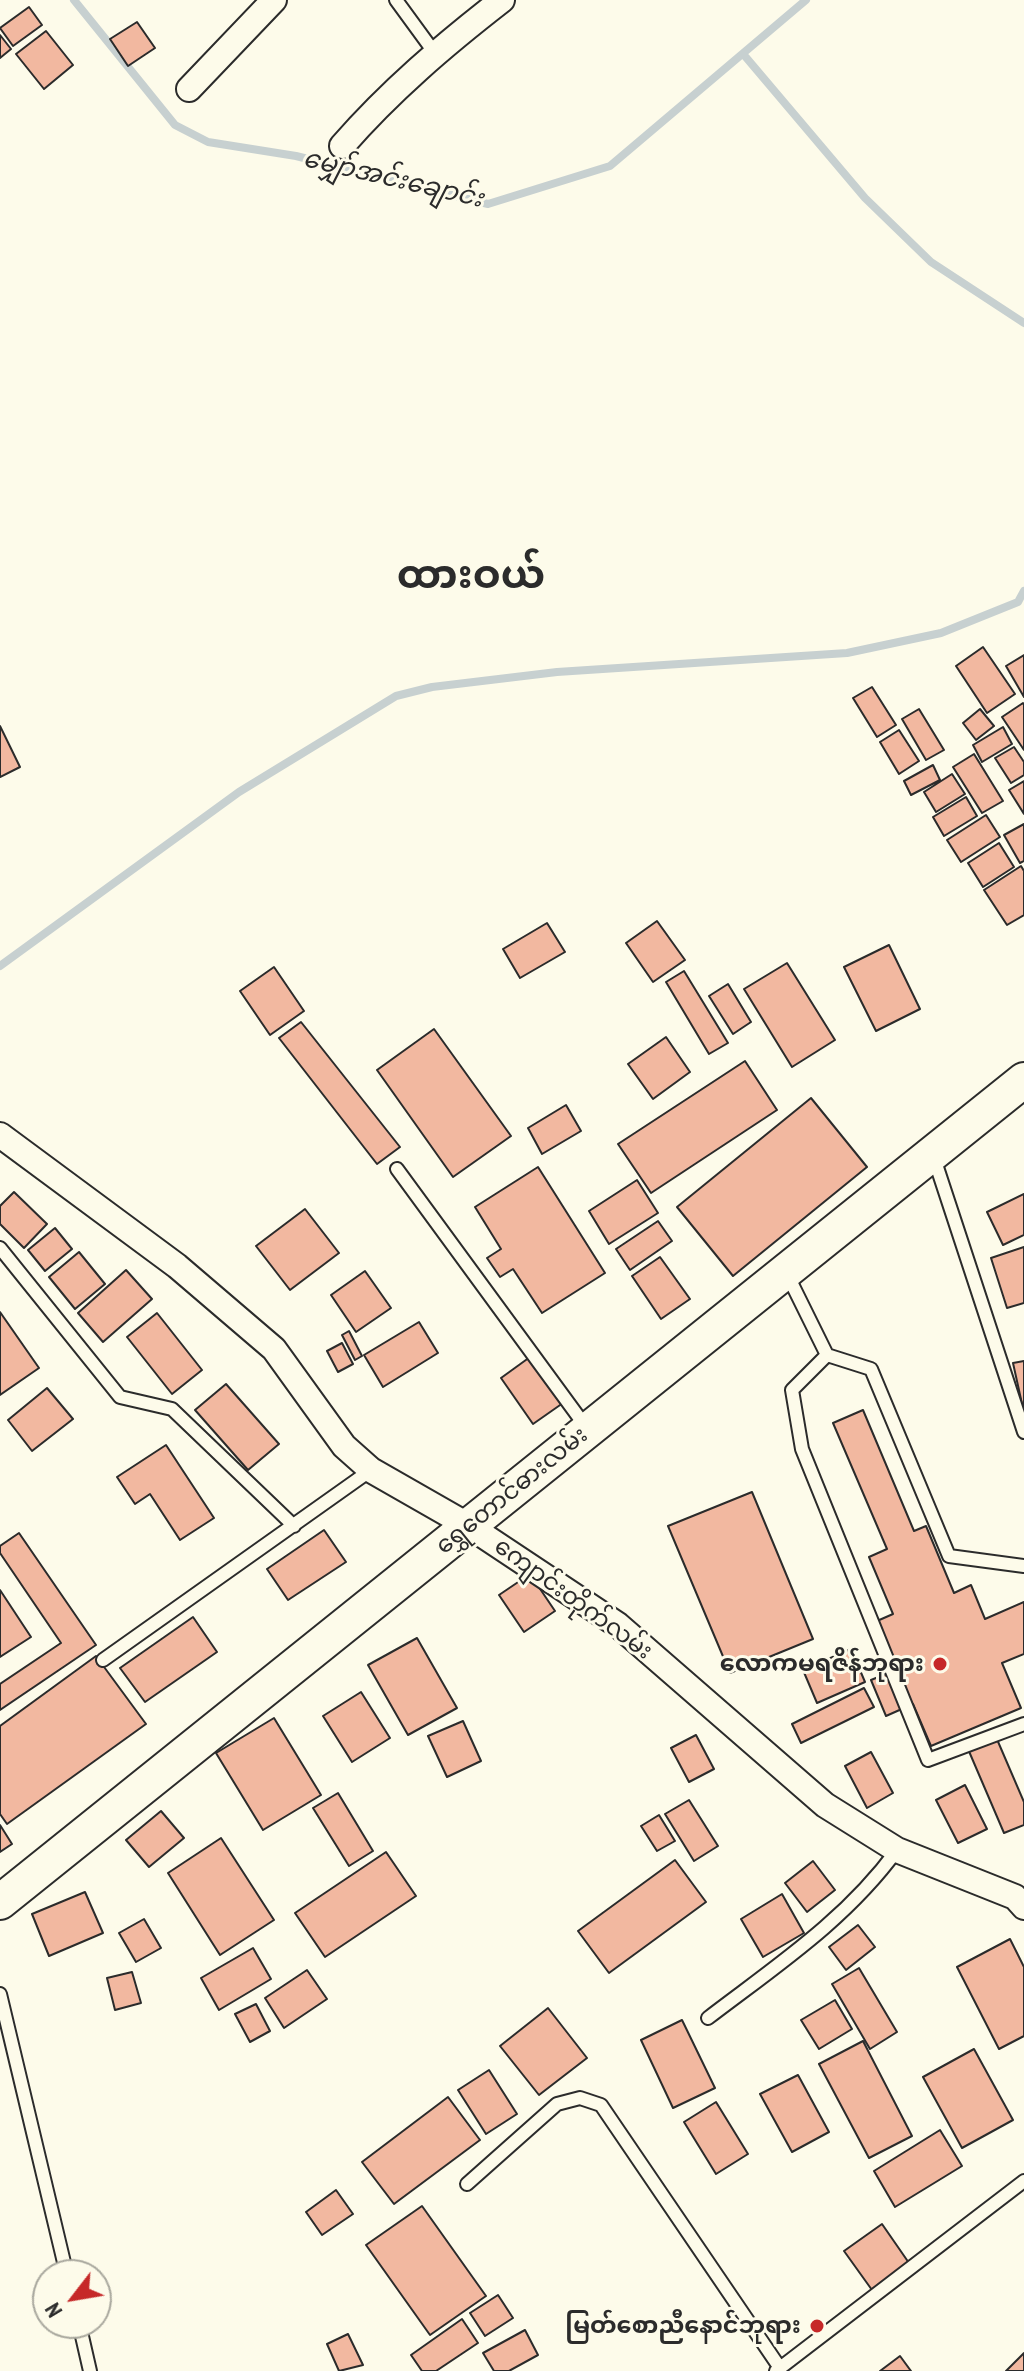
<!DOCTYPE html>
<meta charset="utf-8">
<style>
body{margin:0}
#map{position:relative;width:1024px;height:2371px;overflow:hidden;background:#fdfbea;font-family:"PT Sans Narrow",sans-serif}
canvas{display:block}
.north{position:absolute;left:32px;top:2259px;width:80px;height:80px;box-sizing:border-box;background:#fdfbea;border:2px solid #a9a89e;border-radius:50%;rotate:239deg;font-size:22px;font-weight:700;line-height:32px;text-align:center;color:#2b2b2b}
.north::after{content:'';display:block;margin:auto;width:28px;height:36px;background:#c62828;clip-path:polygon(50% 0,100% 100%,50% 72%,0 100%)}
</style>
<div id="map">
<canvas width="1024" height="2371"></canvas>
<div class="north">N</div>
</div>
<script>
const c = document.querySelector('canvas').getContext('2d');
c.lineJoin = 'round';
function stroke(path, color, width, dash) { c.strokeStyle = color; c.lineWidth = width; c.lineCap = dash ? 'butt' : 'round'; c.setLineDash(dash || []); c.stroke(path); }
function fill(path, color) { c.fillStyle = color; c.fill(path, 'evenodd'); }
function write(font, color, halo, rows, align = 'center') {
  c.font = font + ' "PT Sans Narrow","Noto Sans Myanmar",sans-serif'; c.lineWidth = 6; c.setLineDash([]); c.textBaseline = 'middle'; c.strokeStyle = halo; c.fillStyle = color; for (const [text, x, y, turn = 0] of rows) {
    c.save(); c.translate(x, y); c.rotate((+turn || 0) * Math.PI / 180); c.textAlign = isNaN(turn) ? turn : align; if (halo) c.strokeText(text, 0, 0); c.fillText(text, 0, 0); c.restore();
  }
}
const stream = new Path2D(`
 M74 0 175 125 208 142 296 156 488 204 610 166 806 0
 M744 55 865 198 931 262 1024 323
 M0 966 239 792 396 696 432 687 557 672 847 653 941 633 1018 602 1024 591`);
const building = new Path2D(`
 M29 7 42 25 13 46 0 28Z
 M137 22 155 48 128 66 110 39Z
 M46 31 73 65 44 89 16 54Z
 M0 35 11 49 0 58Z
 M983 647 1015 694 987 713 956 666Z
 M1024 655V697L1006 666Z
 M872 687 896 725 877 737 853 698Z
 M1023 703 1024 705V750L1002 717Z
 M919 709 944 750 926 760 902 719Z
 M980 709 994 726 976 740 963 723Z
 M0 726 20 767 0 777Z
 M1003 727 1012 744 982 762 973 745Z
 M899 730 919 761 899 774 880 742Z
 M1014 747 1024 762V775L1011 783 995 758Z
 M974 754 1003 801 982 813 953 767Z
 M933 765 940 780 911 795 904 781Z
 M952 774 965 794 936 812 924 792Z
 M1024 781V814L1009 790Z
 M966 797 977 816 944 836 933 817Z
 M986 815 1000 837 961 862 947 840Z
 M1024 824V861L1020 863 1004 835Z
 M999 843 1014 867 983 887 968 863Z
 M1021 866 1024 871V915L1007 925 984 890Z
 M657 921 685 960 653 982 626 943Z
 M547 923 565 952 520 978 503 949Z
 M889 945 920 1009 876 1031 844 967Z
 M787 963 835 1040 792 1067 744 989Z
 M274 967 304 1011 270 1035 240 991Z
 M684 971 728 1043 709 1054 666 982Z
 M728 984 751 1022 733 1034 709 996Z
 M301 1022 400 1147 377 1164 279 1038Z
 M434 1029 511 1136 453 1177 377 1070Z
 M666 1037 690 1072 653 1099 628 1064Z
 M745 1061 777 1110 651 1193 618 1144Z
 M811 1098 867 1167 733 1276 677 1207Z
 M566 1105 581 1131 542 1154 528 1128Z
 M538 1167 605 1273 542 1313 513 1269 500 1277 487 1258 501 1249 475 1207Z
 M637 1180 658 1213 609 1244 589 1211Z
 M14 1192 47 1224 24 1248 0 1224V1206Z
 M1024 1194V1235L1003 1245 987 1212Z
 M305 1209 339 1253 290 1290 256 1246Z
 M658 1221 672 1241 630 1270 616 1249Z
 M55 1228 72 1249 45 1271 28 1250Z
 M1024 1247V1303L1007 1308 991 1258Z
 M79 1252 105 1284 75 1309 49 1277Z
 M660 1257 690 1299 661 1319 632 1276Z
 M126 1270 152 1299 103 1342 78 1313Z
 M365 1271 391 1308 356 1332 331 1295Z
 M0 1312 39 1368 0 1395Z
 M157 1313 202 1370 172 1394 127 1337Z
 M419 1322 438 1353 383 1387 364 1355Z
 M349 1331 362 1356 355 1360 342 1335Z
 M342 1343 353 1364 338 1372 327 1351Z
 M530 1357 563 1403 533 1424 501 1378Z
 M1024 1361V1413L1013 1363Z
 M226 1384 279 1444 248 1470 195 1410Z
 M47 1388 73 1419 32 1451 8 1420Z
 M863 1410 914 1531 926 1526 954 1593 971 1585 985 1619 1024 1602V1654L1002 1663 1021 1708 931 1746 913 1704 886 1716 871 1680 898 1669 877 1621 893 1614 869 1557 887 1549 833 1423Z
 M166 1445 214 1518 180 1540 150 1494 135 1504 117 1477Z
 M752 1492 813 1639 730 1673 668 1526Z
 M324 1530 346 1562 288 1600 267 1569Z
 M19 1533 96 1645 0 1710V1684L61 1643 0 1553V1546Z
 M530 1574 555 1611 524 1632 499 1595Z
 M0 1590 31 1637 0 1657Z
 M193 1617 217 1652 145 1702 120 1668Z
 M417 1638 457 1708 408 1735 368 1665Z
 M851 1649 865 1682 817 1703 803 1670Z
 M96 1656 146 1724 7 1824 0 1814V1726Z
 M864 1688 874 1707 801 1743 792 1724Z
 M361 1692 390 1738 352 1762 323 1716Z
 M274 1718 321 1795 263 1830 216 1753Z
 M463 1721 481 1761 447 1777 428 1736Z
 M993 1730 1024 1802V1825L1004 1833 965 1742Z
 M696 1735 714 1769 689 1782 671 1748Z
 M871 1752 893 1793 867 1808 845 1766Z
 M965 1785 987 1829 958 1843 936 1800Z
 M338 1793 373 1851 349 1866 313 1808Z
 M689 1800 718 1846 694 1861 665 1814Z
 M161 1811 184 1838 149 1867 126 1840Z
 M659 1815 675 1841 657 1851 641 1826Z
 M0 1825 12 1844 0 1852Z
 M221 1838 274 1920 220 1955 168 1873Z
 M386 1852 416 1896 325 1957 295 1913Z
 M675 1860 706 1902 609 1973 578 1931Z
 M813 1861 835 1890 807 1912 785 1883Z
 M85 1892 103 1933 49 1956 32 1914Z
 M782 1894 804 1933 763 1957 741 1919Z
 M144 1919 161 1948 136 1962 119 1933Z
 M858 1925 875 1947 846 1970 829 1947Z
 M1010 1939 1024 1967V2036L999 2049 957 1967Z
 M253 1948 271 1979 219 2010 201 1978Z
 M859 1968 897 2032 870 2049 832 1984Z
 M307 1970 327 1999 284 2028 265 1998Z
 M132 1972 141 2003 115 2010 107 1978Z
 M835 2000 852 2029 819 2049 801 2020Z
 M256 2004 270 2031 250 2042 235 2014Z
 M548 2008 587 2058 539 2095 500 2046Z
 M682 2020 715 2088 673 2108 641 2040Z
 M863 2041 912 2136 869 2158 819 2064Z
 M974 2049 1013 2120 962 2148 923 2077Z
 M489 2070 517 2114 486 2134 458 2090Z
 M798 2075 829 2132 792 2152 760 2094Z
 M448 2097 480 2140 394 2204 362 2162Z
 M716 2102 748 2154 716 2174 684 2122Z
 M940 2130 962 2166 895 2207 874 2171Z
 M336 2190 353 2214 322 2235 306 2212Z
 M422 2206 486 2296 430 2335 366 2245Z
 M882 2224 909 2263 872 2290 844 2251Z
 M498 2295 513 2318 485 2336 470 2313Z
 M462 2319 478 2343 436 2371H422L411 2355Z
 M525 2330 538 2355 509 2371H494L483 2353Z
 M348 2334 363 2365 339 2371 327 2344Z
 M1024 2353V2371H1006Z
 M900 2356 911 2371H880Z`);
const lane = new Path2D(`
 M396 0 434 52
 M934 1158 1024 1432
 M397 1169 586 1427
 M0 1248 120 1397 172 1409 294 1526
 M786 1272 827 1355 871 1369 949 1556 1024 1566
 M827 1355 792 1390 802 1449 928 1760 1024 1724
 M103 1660 371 1470
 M0 1994 67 2275
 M708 2018C776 1966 846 1920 897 1850
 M467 2184 557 2104 580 2098 601 2105 780 2368
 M79 2323 90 2371
 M776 2371 1024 2181`);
const street = new Path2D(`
 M189 89 274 0
 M342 146C390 91 444 45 502 0
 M0 1135 177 1266 274 1349 344 1446 371 1470 469 1526 618 1625 825 1805 897 1850 1015 1897 1024 1907`);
const secondary = new Path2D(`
 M0 1902 1024 1080`);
const markers = [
 [940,1664,8,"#c62828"],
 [817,2326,8,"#c62828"]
];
const streetNames = [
 ["ရွှေတောင်ဓားလမ်း",512,1491,-39],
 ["ကျောင်းတိုက်လမ်း",573,1599,36]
];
const poiNames = [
 ["လောကမရဇိန်ဘုရား",924,1664],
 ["မြတ်စောညီနောင်ဘုရား",801,2326]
];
const waterNames = [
 ["မျှော်အင်းချောင်း",393,179,13]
];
const townNames = [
 ["ထားဝယ်",471,577]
];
stroke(stream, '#c7d0d0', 8);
fill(building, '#f2b8a0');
stroke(building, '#2b2b2b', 2);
stroke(lane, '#2b2b2b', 16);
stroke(street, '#2b2b2b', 28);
stroke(secondary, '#2b2b2b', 38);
stroke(lane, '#fdfbea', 12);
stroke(street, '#fdfbea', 24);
stroke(secondary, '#fdfbea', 34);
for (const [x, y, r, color] of markers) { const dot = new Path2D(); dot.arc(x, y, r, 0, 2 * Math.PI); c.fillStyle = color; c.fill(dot); stroke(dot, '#fdfbea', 3); }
write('24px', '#2b2b2b', '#fdfbea', streetNames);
write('bold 24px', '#2b2b2b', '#fdfbea', poiNames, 'right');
write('italic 26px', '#2b2b2b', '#fdfbea', waterNames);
write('bold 40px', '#2b2b2b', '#fdfbea', townNames);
</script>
